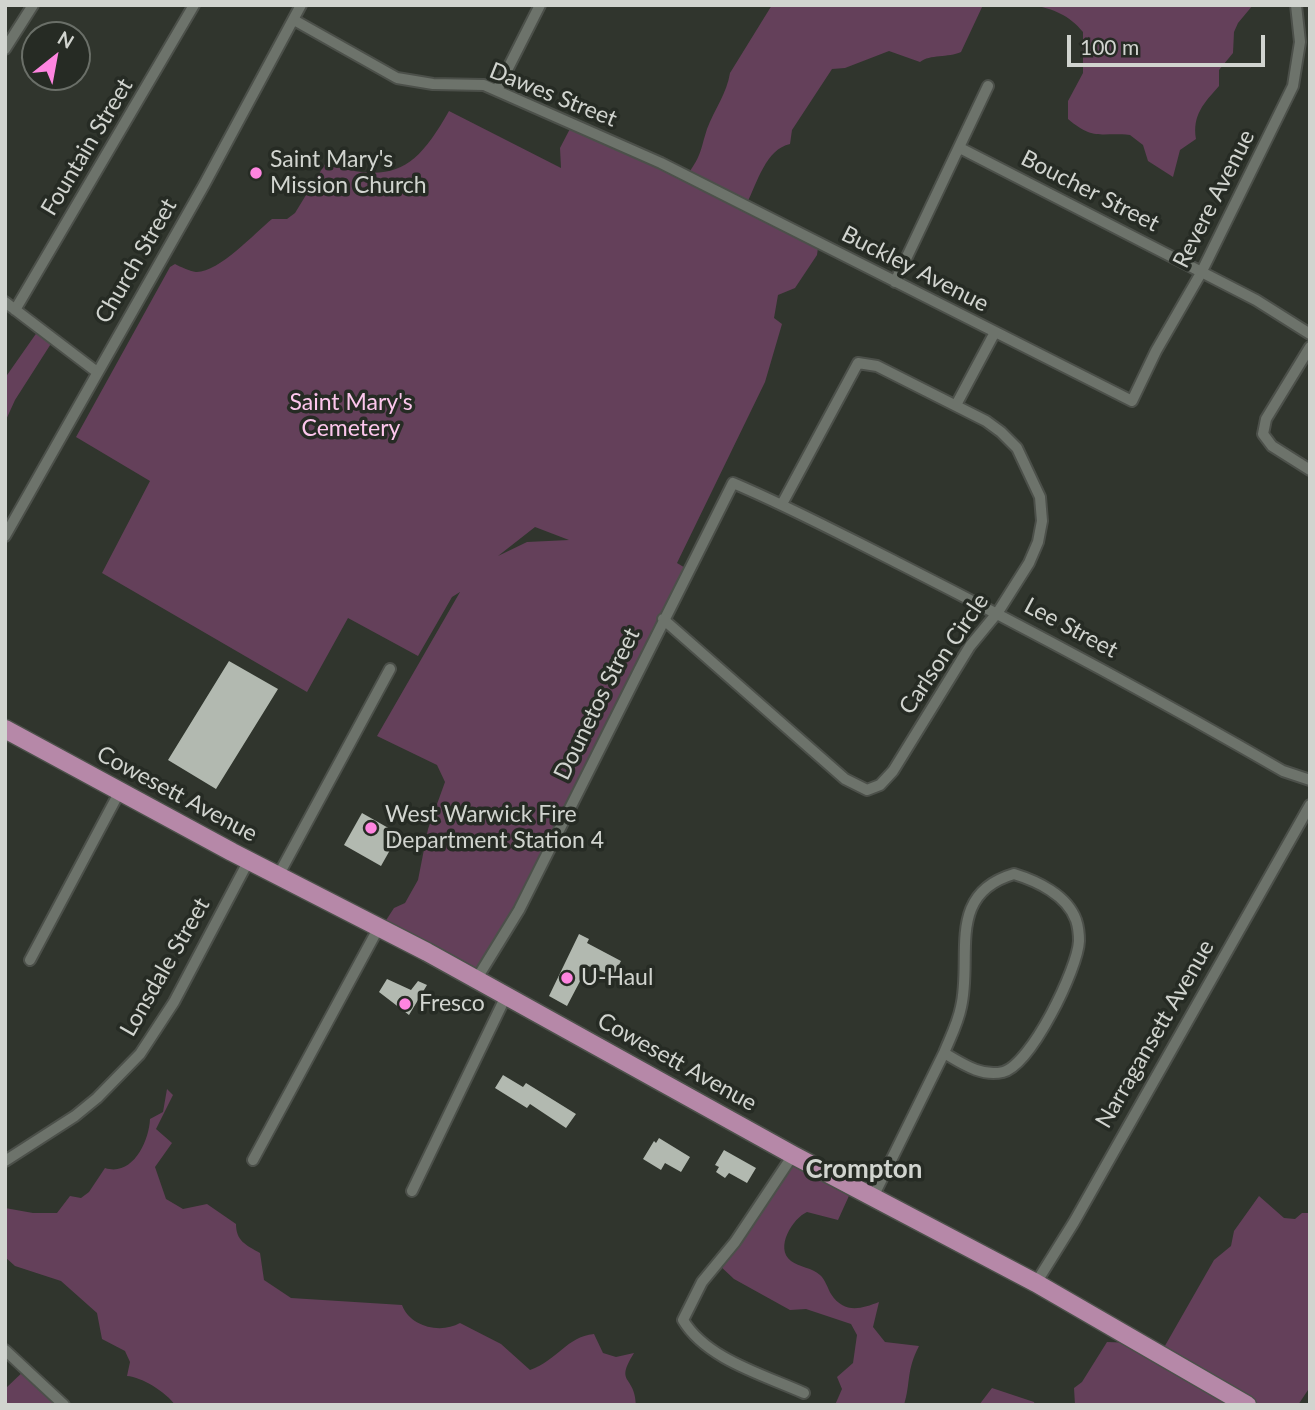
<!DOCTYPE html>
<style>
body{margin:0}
#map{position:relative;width:1315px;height:1410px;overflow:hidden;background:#30352d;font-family:Lato,sans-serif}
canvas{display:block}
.frame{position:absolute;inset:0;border:7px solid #d1d4cf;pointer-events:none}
.north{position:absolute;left:21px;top:21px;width:70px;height:70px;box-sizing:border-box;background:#262b24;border:2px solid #6a6f68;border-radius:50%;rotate:31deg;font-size:19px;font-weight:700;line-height:28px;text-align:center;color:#d1d4cf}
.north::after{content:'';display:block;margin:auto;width:24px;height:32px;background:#fe85e0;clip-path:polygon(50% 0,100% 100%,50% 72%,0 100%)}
.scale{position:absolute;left:1067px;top:35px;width:198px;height:32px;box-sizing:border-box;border:4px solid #d1d4cf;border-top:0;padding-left:9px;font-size:21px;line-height:24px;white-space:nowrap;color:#d1d4cf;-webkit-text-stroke:5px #262b24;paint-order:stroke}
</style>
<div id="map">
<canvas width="1315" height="1410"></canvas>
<div class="frame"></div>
<div class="north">N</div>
<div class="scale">100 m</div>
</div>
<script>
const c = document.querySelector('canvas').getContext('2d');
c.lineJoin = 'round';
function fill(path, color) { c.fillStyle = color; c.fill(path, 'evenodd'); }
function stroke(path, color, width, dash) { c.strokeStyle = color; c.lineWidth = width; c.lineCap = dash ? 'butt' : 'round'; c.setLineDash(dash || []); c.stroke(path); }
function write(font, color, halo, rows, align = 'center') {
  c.font = font + ' Lato,sans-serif'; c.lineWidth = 7; c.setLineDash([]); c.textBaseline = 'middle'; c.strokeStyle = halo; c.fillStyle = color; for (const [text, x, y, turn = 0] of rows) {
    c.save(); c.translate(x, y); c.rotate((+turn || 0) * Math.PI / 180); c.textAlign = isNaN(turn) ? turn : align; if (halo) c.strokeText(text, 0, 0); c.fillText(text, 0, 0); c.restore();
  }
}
const green = new Path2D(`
 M772 5H983L961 52C948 58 930 54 920 62L889 51 845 68 832 69 792 130 790 144C766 149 757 183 747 203L819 241 817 255 795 288 778 295 774 318 782 324 765 382 677 563 687 569 521 905 474 980 379 931 394 908 405 903 418 880 428 829 445 782 437 765 377 736 460 592 452 597 418 656 348 618 307 692 102 573 150 481 76 437 170 267 175 264C181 267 189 271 196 272 218 273 255 233 272 219H287L295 213 325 164C393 184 415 171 449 111L561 168 560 148 573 123 688 174C702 154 700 151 707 129 714 110 727 93 730 73ZM535 527 569 540 527 542 498 556Z
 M1032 5H1253L1238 23 1234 32 1233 53 1219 70V86C1204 103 1192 115 1196 139L1180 150 1173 177 1148 161 1143 145 1130 135C1100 132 1094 141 1068 119V101L1083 73V32C1069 15 1054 9 1032 5Z
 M40 328 54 339 15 400 5 422V378Z
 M167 1089 173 1095 156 1129 172 1143 155 1167 166 1199 183 1209 207 1204 236 1224C236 1241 246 1245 260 1253L264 1280 291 1298 402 1305C410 1327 441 1334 460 1323L501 1344 530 1370C558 1360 566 1337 594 1334L603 1353 616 1357 634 1353C614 1385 635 1374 636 1405H175C166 1392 142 1377 127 1376L130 1362 125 1351 102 1339 97 1313 61 1281 15 1266 5 1257V1208L33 1213H57L70 1196 81 1198 89 1192 105 1168C132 1177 149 1142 150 1119L163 1112Z
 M792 1156 853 1187 838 1220 807 1212C793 1218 774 1248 791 1261 799 1267 813 1268 820 1275 825 1279 828 1289 831 1294 844 1314 861 1309 879 1302L873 1327 885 1342 919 1346C906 1371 911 1382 904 1405H835L842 1389 837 1377 853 1363 857 1335 851 1324 806 1309 790 1310 734 1279 718 1264Z
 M1259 1196 1284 1218 1295 1219 1302 1213H1310V1387L1298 1405H1075L1074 1388 1082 1382 1107 1342 1135 1343 1162 1351 1214 1260 1231 1246 1234 1231Z
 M30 1365 68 1405H5V1389Z
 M992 1388 1034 1402 1035 1405H979Z`);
const building = new Path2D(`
 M229 661 278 689 216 789 168 760Z
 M362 813 399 834 381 866 344 845Z
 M579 934 589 939 587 943 621 961 613 976 588 966 567 1006 549 996Z
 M387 979 411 990 418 981 427 985 409 1015 379 992Z
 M503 1075 523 1087 526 1083 576 1114 566 1128 530 1104 527 1108 495 1088Z
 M659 1138 690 1157 681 1172 665 1163 661 1170 643 1159 654 1141 656 1143Z
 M724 1150 756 1168 747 1183 729 1173 725 1178 716 1172 719 1167 715 1165Z`);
const minor = new Path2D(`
 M294 20 397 78 433 84 484 85 661 163 1132 401 1156 351 1201 273 1293 86 1300 42 1296 5
 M5 49 33 5
 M497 90 540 5
 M960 148 1256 300 1310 334
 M895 282 988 86
 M5 302 97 372
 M15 310 194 5
 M1310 347 1266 419 1263 434 1272 446 1310 470
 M956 405 994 334
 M5 536 204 185 301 5
 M663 619 845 779 867 790 880 785 893 771 970 646 998 612 1029 563 1038 542 1042 521 1040 497 1017 448 1001 432 986 421 877 366 858 363 782 504
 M1014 874C1037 881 1067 895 1076 920 1078 926 1079 935 1079 941 1078 968 1031 1065 1003 1072 981 1077 963 1064 944 1053 950 1038 958 1023 961 1007 973 957 945 894 1014 874Z
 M278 876 390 669
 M30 960 120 791
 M476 980 519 910 733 483C790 507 844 536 900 564 1030 630 1157 698 1283 771L1310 780
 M793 1155 735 1242 702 1282 683 1320C706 1359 764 1375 804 1393
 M253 1160 379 927
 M5 1161 75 1116 97 1098 140 1054 174 1002 249 860
 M412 1191 506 996
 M873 1197 944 1053
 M1036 1283 1074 1222 1310 805
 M5 1350 64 1405`);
const primary = new Path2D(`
 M5 729 232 852 427 952 793 1155 1036 1283 1247 1405`);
const markers = [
 [256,173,7,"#fe85e0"],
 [371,828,7,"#fe85e0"],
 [567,978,7,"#fe85e0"],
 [405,1004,7,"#fe85e0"]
];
const streetNames = [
 ["Dawes Street",553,95,22],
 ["Fountain Street",87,147,-59],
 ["Boucher Street",1090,191,27],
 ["Revere Avenue",1214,199,-63],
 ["Church Street",136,261,-60],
 ["Buckley Avenue",915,269,27],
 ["Lee Street",1071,628,28],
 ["Carlson Circle",944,654,-56],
 ["Dounetos Street",597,704,-64],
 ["Cowesett Avenue",177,794,28],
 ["Lonsdale Street",165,967,-60],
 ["Narragansett Avenue",1155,1034,-60],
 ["Cowesett Avenue",677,1062,29]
];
const poiNames = [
 ["Saint Mary's",270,160],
 ["Mission Church",270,186],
 ["West Warwick Fire",385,815],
 ["Department Station 4",385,841],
 ["U-Haul",581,978],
 ["Fresco",419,1004]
];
const parkNames = [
 ["Saint Mary's",351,403],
 ["Cemetery",351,429]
];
const quarterNames = [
 ["Crompton",864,1170]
];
fill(green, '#64405a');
fill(building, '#b2b9b0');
stroke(minor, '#4c504a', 14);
stroke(primary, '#4c504a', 21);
stroke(minor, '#6d736b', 10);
stroke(primary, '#b688a8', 18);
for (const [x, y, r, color] of markers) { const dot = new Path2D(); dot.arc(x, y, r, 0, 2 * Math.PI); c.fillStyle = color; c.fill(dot); stroke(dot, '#262b24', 2.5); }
write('23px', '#d1d4cf', '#262b24', streetNames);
write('23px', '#d1d4cf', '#262b24', poiNames, 'left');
write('23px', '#fcc6ec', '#262b24', parkNames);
write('bold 26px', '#d1d4cf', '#262b24', quarterNames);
</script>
